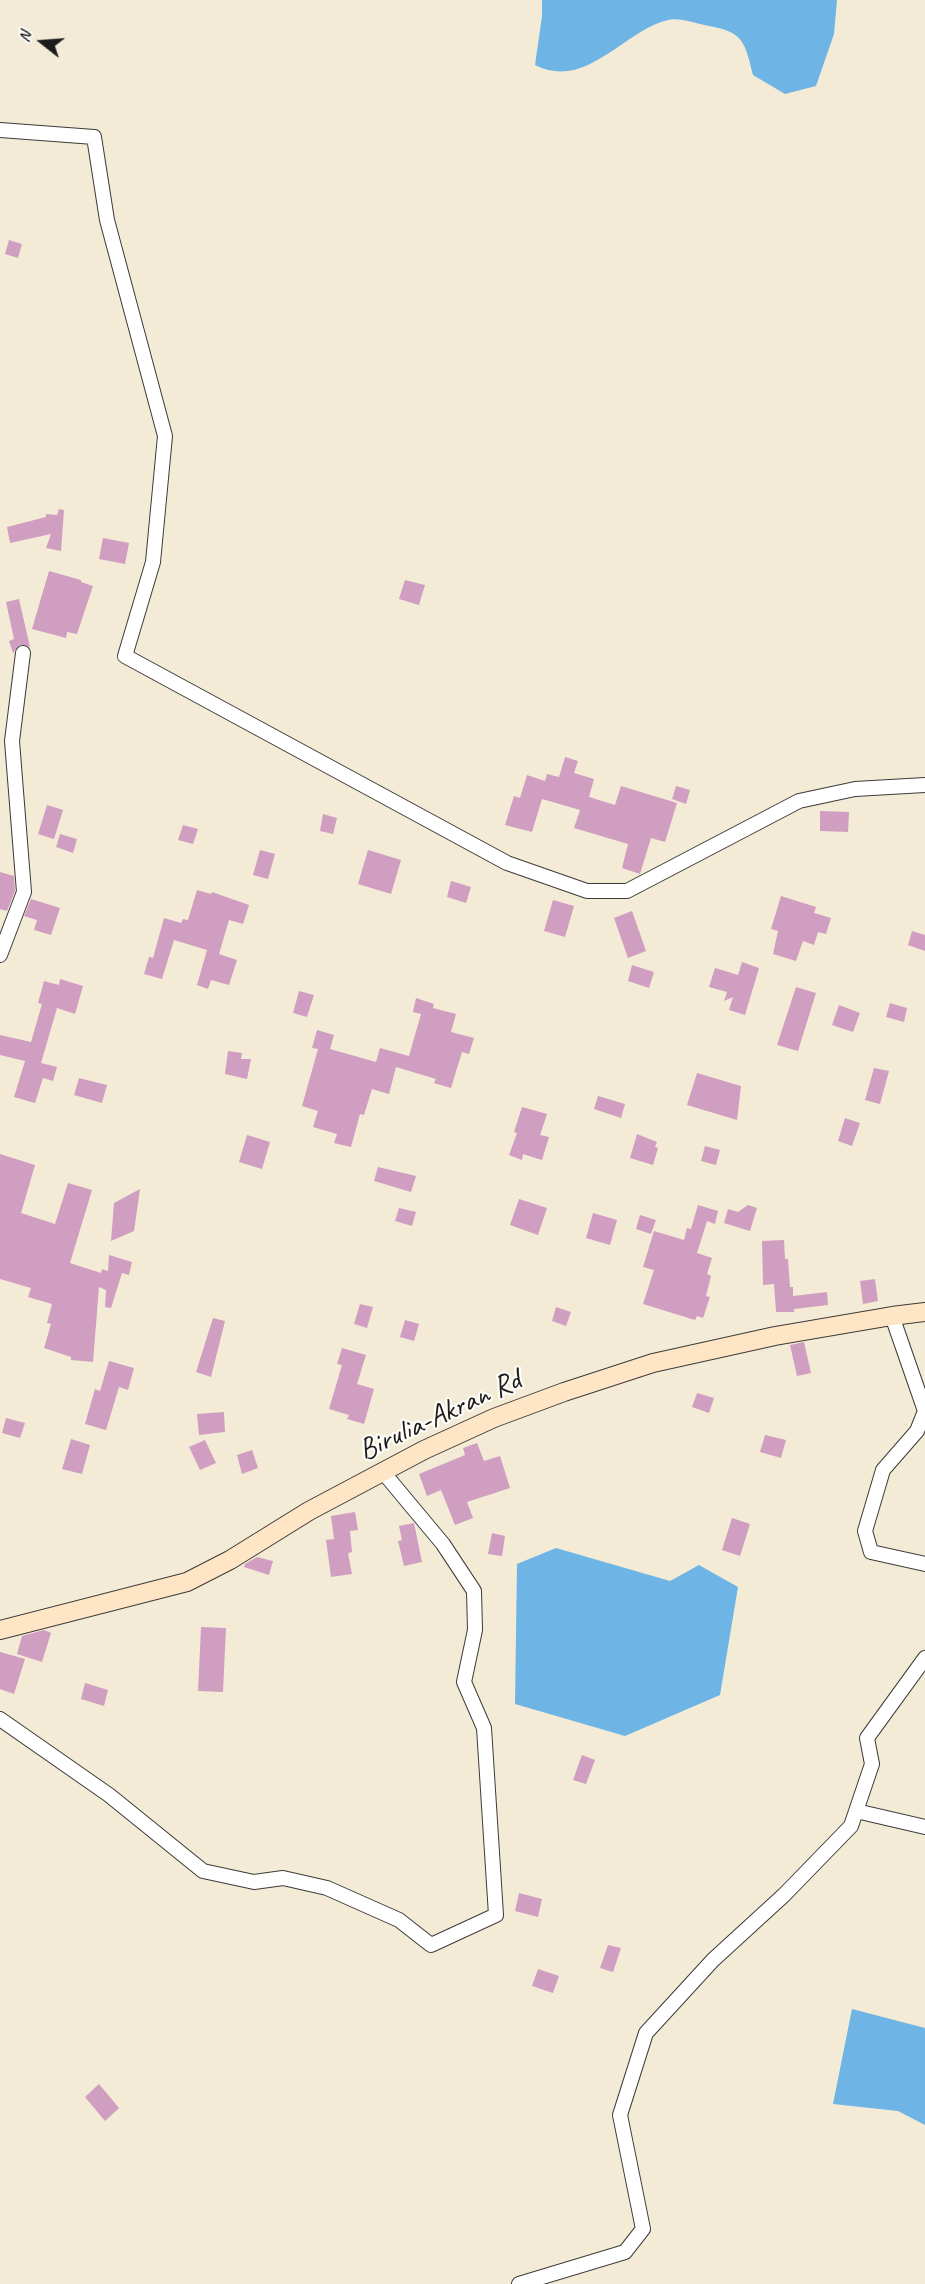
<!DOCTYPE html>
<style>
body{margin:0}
#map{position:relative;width:925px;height:2284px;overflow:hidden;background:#f4ebd6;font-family:Caveat,sans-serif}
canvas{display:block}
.north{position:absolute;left:12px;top:12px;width:60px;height:60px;-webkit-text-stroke:4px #fdfcf7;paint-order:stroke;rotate:287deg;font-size:16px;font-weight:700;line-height:24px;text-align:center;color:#1c1c1c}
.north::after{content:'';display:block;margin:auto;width:21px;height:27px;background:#1c1c1c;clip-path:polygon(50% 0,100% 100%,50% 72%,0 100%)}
</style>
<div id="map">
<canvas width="925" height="2284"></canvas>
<div class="north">N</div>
</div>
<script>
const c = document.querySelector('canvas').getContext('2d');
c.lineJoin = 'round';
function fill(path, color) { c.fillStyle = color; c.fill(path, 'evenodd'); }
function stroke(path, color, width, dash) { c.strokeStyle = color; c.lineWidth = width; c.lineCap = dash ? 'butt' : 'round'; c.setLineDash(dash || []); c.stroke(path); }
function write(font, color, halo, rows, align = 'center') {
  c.font = font + ' Caveat,sans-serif'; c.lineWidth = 4.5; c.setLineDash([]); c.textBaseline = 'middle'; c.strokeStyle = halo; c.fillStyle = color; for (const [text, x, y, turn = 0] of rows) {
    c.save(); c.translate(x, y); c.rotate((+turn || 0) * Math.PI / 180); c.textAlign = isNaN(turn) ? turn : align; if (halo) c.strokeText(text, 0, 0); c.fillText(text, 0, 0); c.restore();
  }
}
const water = new Path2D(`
 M542 0H837L834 34 816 86 785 94 753 75C745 43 744 32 709 26 698 24 679 17 668 20 623 31 586 91 535 65L542 16Z
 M556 1548 670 1581 699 1565 738 1587 720 1695 625 1736 515 1704 517 1564Z
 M852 2009 925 2028V2125L898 2111 833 2104Z`);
const building = new Path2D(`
 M9 240 22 244 18 258 5 254Z
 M59 509 64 510 61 551 46 548 51 534 10 543 7 527 46 517V514L57 515Z
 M103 538 129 543 125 564 99 559Z
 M49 571 81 580V582L93 586 77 634 67 632 66 638 32 629Z
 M405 580 425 585 419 605 399 599Z
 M19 599 30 647 20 645 13 653 9 641 14 639 6 602Z
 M565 757 578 761 574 773 594 779 589 797 615 805 621 786 677 803 665 842 651 838 640 874 622 868 628 844 574 828 580 810 542 799 532 832 505 825 514 796 520 798 527 775 545 781 547 774 559 777Z
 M676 786 690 790 686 804 672 799Z
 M47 805 63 810 54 839 38 834Z
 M820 811 849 812 848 832 820 831Z
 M323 814 337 818 333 834 320 831Z
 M183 825 198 829 193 844 178 840Z
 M60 834 77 839 73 853 56 847Z
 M260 850 275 854 268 879 253 875Z
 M368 850 401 860 391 894 358 884Z
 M0 872 14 876 15 891 7 911 0 909Z
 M451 881 471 887 466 903 447 897Z
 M197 890 211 894 212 892 249 905 243 924 229 920 219 954 237 960 229 985 211 980 208 989 197 985 207 950 174 940 162 979 144 974 149 957 153 958 164 918 181 923 183 919 188 920Z
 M781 896 816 907 814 913 831 918 826 934 818 932 814 945 803 941 796 961 773 954 778 931 771 929Z
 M31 899 60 908 51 935 34 930 37 920 24 916Z
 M553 900 574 906 565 937 544 931Z
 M632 911 646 951 628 958 614 918Z
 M912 931 925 935V951L908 945Z
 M742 962 759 968 745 1015 729 1010 733 997 724 1001 727 992 709 987 715 968 738 975Z
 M632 965 654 972 649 988 628 981Z
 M60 979 83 986 75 1014 57 1008 41 1063 57 1067 53 1081 43 1078 35 1103 14 1097 25 1061 0 1055V1035L31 1042 42 1004 38 1003 44 981 59 985Z
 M796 987 816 993 798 1051 777 1045Z
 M299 991 314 995 307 1017 293 1013Z
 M416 998 434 1004 433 1008 456 1014 451 1032 474 1038 469 1054 462 1052 451 1088 434 1083 436 1079 396 1067 389 1094 372 1089 364 1115 360 1114 351 1147 334 1143 337 1134 313 1127 318 1111 302 1106 318 1049 312 1048 317 1030 334 1035 330 1049 376 1062 380 1048 409 1056 421 1014 413 1012Z
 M890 1003 907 1008 904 1022 886 1017Z
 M839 1005 860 1013 853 1032 832 1025Z
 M228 1051 242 1053 241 1059H251L247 1079 225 1074Z
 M874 1068 889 1071 880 1104 865 1100Z
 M697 1073 741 1086 737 1120 687 1105Z
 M79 1078 107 1085 102 1103 74 1095Z
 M598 1096 625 1104 621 1118 594 1109Z
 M522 1107 547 1114 540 1135 549 1137 542 1160 523 1154 522 1160 509 1155 517 1133 514 1132Z
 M845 1118 860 1123 852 1146 838 1141Z
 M637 1134 657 1142 655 1147 658 1148 653 1165 630 1158Z
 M247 1135 270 1142 262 1169 239 1162Z
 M705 1146 720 1150 716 1165 701 1161Z
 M0 1154 35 1165 21 1213 55 1224 68 1183 92 1190 70 1263 101 1273 102 1269 108 1271 109 1255 132 1262 129 1275 122 1273 111 1308 105 1307 106 1290 99 1287 93 1362 71 1360V1357L44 1348 51 1324 47 1323 52 1304 28 1297 31 1288 0 1279Z
 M378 1167 416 1176 411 1192 374 1181Z
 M140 1189 134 1231 111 1241 114 1203Z
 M519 1199 547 1208 538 1235 510 1225Z
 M698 1205 718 1211 715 1224 707 1221 697 1253 712 1258 707 1274 711 1276 706 1296 710 1297 703 1318 697 1316 695 1320 643 1304 654 1270 643 1267 654 1231 684 1240 687 1228 691 1229Z
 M748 1205 757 1208 750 1231 724 1223 728 1209 738 1212Z
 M399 1208 416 1212 412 1226 395 1221Z
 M593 1213 617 1220 610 1245 586 1238Z
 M640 1215 656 1220 651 1234 636 1229Z
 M784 1240 785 1259H788L790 1287H793V1296L827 1292 828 1305 794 1309V1312H776L774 1284 763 1285 762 1241Z
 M875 1279 878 1301 863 1304 860 1281Z
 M360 1304 373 1307 367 1328 354 1324Z
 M556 1307 571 1312 566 1326 552 1321Z
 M213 1318 225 1321 211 1377 196 1372Z
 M405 1320 419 1324 414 1341 400 1337Z
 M804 1342 811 1373 797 1376 790 1345Z
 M342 1348 366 1355 357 1384 374 1389 364 1424 347 1419 349 1415 329 1409 342 1365 337 1364Z
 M109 1361 134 1368 128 1390 119 1387 106 1430 85 1424 95 1389 100 1391Z
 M697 1393 714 1398 709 1413 692 1407Z
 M224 1412 225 1432 199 1435 197 1414Z
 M6 1418 25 1423 20 1438 2 1433Z
 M765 1435 786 1440 781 1458 760 1452Z
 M71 1439 90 1445 82 1474 62 1469Z
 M205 1440 216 1463 200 1470 189 1447Z
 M477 1443 484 1461 500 1456 510 1488 467 1502 473 1518 455 1525 441 1490 427 1496 419 1474 465 1455 463 1448Z
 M252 1450 258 1468 242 1474 237 1455Z
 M355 1512 358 1530 350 1531 352 1552 348 1553 352 1574 331 1577 326 1540 334 1539 331 1516Z
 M732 1518 750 1524 740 1556 722 1550Z
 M414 1523 422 1562 404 1566 398 1541 402 1540 399 1526Z
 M492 1533 505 1536 502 1556 488 1554Z
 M257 1557 273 1561 269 1575 244 1567 245 1564Z
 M201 1627 226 1628 223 1692 198 1691Z
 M44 1630 51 1633 42 1662 17 1654 22 1636Z
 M0 1652 25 1659 14 1694 0 1689Z
 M85 1683 108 1690 104 1706 81 1699Z
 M582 1755 595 1760 586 1784 573 1780Z
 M519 1893 542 1899 538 1917 515 1911Z
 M608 1945 621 1948 613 1972 600 1968Z
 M538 1969 559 1976 553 1993 532 1986Z
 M99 2084 119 2108 105 2121 85 2097Z`);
const street = new Path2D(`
 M0 130 94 137 107 220 165 436 153 562 125 656 507 863 587 891H627L799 801 855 789 925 785
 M0 955 24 892 12 741 23 653
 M892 1316 925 1411 917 1431 883 1470 865 1531 871 1552 925 1564
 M0 1719 109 1795 203 1871 254 1882 283 1878 327 1888 399 1920 431 1945 496 1915 484 1728 464 1682 475 1630 474 1591 443 1544 383 1472
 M856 1811 925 1827
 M519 2284 625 2252 643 2229 620 2115 646 2033 713 1960 784 1895 851 1826 872 1764 867 1738 925 1658`);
const secondary = new Path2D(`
 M0 1630 187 1582 230 1560 309 1511 424 1450 494 1418 564 1392 653 1363 775 1336 892 1316 925 1312`);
const streetNames = [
 ["Birulia-Akran Rd",440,1416,-25]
];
fill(water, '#6eb5e5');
fill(building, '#d09ec0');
stroke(street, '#3c3b38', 16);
stroke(secondary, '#3c3b38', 20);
stroke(street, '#fff', 14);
stroke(secondary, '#fde5c5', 18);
write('30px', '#1c1c1c', '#fdfcf7', streetNames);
</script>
